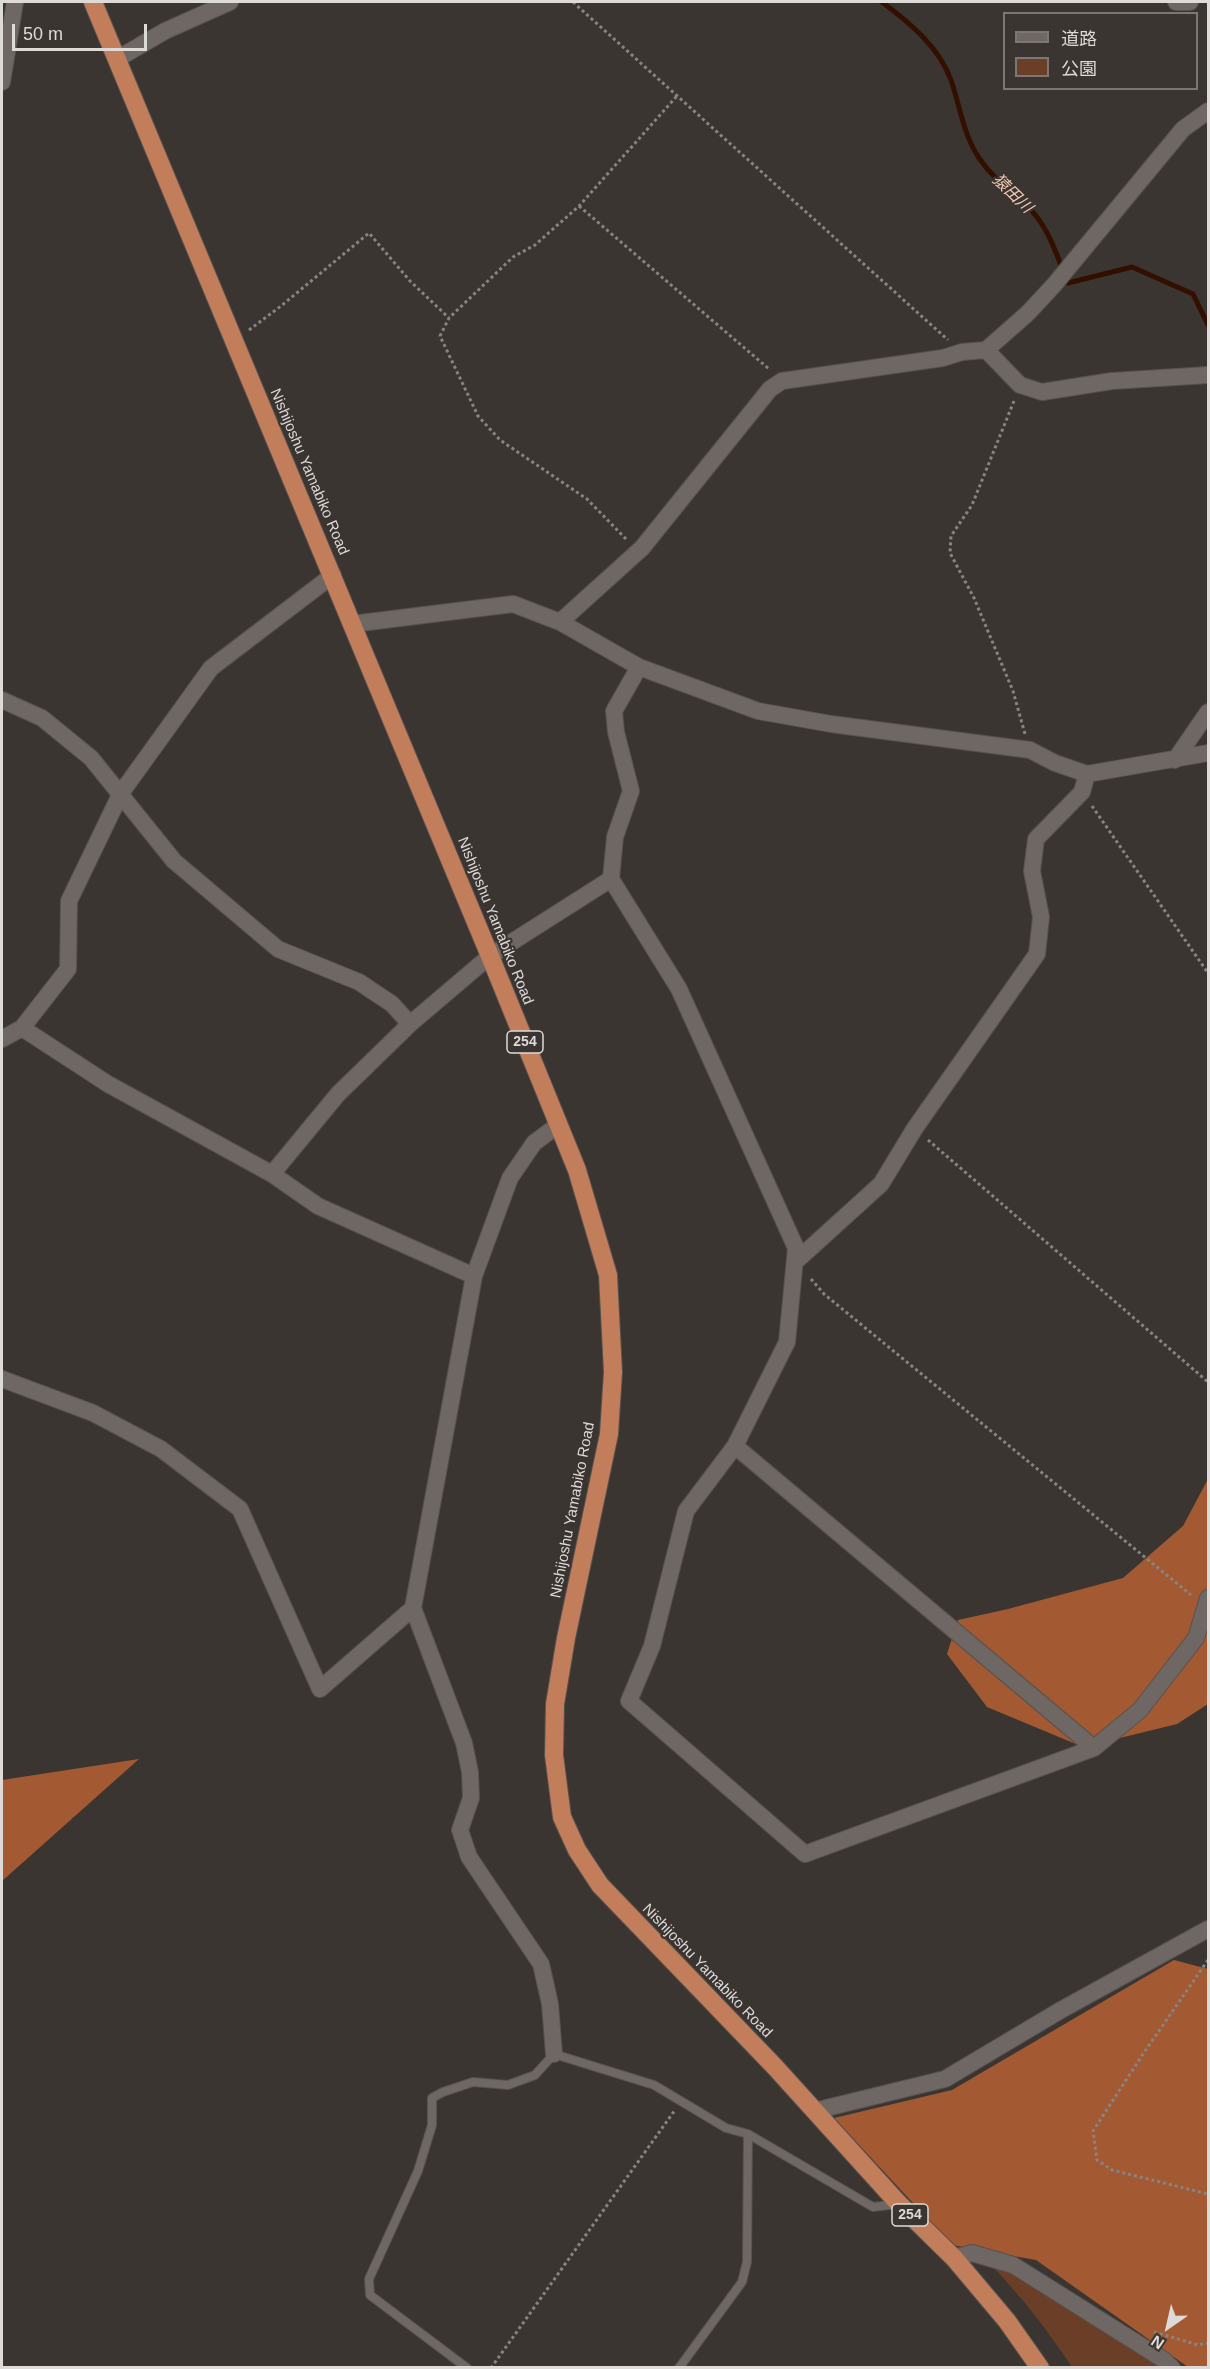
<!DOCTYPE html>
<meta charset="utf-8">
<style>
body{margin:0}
#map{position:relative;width:1210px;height:2369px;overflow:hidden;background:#3b3532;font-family:Helvetica,"Noto Sans JP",sans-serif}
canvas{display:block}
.frame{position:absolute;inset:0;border:3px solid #dedad8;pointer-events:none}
.legend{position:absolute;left:1003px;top:12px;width:195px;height:78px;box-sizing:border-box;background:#3b3532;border:2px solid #7c7774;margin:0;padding:8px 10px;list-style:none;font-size:18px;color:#dedad8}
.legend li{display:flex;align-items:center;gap:12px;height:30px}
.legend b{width:30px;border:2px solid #7c7774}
.north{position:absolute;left:1138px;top:2297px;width:60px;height:60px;-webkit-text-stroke:4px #3b3532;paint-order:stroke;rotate:214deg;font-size:16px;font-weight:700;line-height:24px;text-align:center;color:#dedad8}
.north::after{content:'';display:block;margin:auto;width:21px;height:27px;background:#dedad8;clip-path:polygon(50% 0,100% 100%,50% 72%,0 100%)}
.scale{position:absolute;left:12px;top:24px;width:135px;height:27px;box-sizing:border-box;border:3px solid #dedad8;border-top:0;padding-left:8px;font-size:18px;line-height:21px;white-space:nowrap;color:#dedad8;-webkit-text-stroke:4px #3b3532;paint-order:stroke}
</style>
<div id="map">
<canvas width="1210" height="2369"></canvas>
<div class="frame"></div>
<ul class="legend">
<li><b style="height:8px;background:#6e6764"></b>道路</li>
<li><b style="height:16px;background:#6b3e27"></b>公園</li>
</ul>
<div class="north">N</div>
<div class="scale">50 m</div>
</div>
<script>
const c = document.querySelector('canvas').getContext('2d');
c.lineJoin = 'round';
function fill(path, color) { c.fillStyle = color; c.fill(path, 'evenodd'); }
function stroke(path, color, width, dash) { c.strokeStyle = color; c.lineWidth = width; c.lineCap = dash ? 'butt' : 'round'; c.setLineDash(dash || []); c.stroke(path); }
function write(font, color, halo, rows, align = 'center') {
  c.font = font + ' Helvetica,"Noto Sans JP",sans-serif'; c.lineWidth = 4.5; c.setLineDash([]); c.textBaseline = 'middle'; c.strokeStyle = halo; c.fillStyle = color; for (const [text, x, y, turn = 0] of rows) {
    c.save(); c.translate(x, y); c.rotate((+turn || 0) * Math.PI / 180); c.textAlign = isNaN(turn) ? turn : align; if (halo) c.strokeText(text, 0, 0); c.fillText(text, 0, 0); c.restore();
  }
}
const green = new Path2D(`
 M991 2265 1011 2271 1162 2367H1072C1048 2331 1022 2297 991 2265Z`);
const forest = new Path2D(`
 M1208 1479V1704L1177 1724 1083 1747 987 1707 947 1654 958 1620 1008 1609 1123 1578 1183 1526Z
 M139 1759 2 1881V1780Z
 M1174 1960 1208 1969V2367H1188L1036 2260 952 2245 834 2118 952 2090Z`);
const stream = new Path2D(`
 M882 2C910 23 939 47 951 80 960 106 963 134 979 158 994 180 1009 189 1027 206 1049 226 1057 257 1068 283L1132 267 1193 294 1208 325`);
const path = new Path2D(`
 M573 2 948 340
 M579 206 769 369
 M249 330 281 306 369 233 410 281 449 318
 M1014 401 972 505 951 536 950 553 974 598 1013 691 1025 734
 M626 539 587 499 500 440 478 416 440 336 449 318 513 257 535 245 579 206 677 96
 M1092 806 1208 973
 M928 1140 1208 1382
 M811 1279 824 1294 1191 1595
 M1208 1960 1145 2051 1093 2131 1097 2160 1112 2170 1208 2194
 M1154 2332 1198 2345 1208 2343
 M491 2368 675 2110`);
const lane = new Path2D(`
 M467 2368 370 2295 369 2279 418 2171 432 2125V2098L443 2092 473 2082 508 2085 535 2075 554 2054 654 2085 726 2128 748 2134 873 2207 898 2204
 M679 2368 742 2282 747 2262 748 2134`);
const street = new Path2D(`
 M1176 2H1190
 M117 59 165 31 230 2
 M2 82 15 2
 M986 350 1020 385 1042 392 1112 381 1208 375
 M560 622 642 548 770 389 782 381 943 358 962 352 986 350 1028 313 1054 285 1183 129 1208 111
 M352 624 513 604 560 622 639 667 758 711 831 724 1030 750 1055 763 1087 774 1208 753
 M639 667 614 711 616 732 631 791 615 837 611 879 679 989 796 1248 787 1342 735 1446 686 1511 652 1646 629 1701 805 1854 1094 1748 1140 1710 1196 1638 1208 1598
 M2 700 42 718 91 758 174 861 278 949 359 982 392 1004 410 1024
 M1175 760 1208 712
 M22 1028 108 1084 272 1174 318 1206 474 1276
 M2 1039 22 1028 68 969 69 901 121 793 211 668 333 575
 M272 1174 338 1094 410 1024 490 956 611 879
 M795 1262 881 1184 915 1128 1037 954 1041 917 1032 871 1036 839 1082 792 1087 774
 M2 1379 93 1413 161 1449 240 1509 320 1689 413 1608
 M735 1446 1094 1748
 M554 2054 550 2004 541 1964 469 1857 460 1830 471 1798 470 1772 464 1743 413 1608 474 1276 510 1178 534 1143 558 1125
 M814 2111 945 2079 1061 2010 1208 1929
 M954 2258 972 2253 1013 2265 1164 2360 1172 2368`);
const highway = new Path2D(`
 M93 2 490 956 577 1170 608 1275 613 1372 609 1434 566 1638 555 1704 554 1755 562 1817 577 1850 600 1885 775 2067 899 2204 954 2258 1007 2321 1040 2368`);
const shields = [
 [525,1042,36],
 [910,2215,36]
];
const shieldNames = [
 ["254",525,1042],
 ["254",910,2215]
];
const streetNames = [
 ["Nishijoshu Yamabiko Road",309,472,67],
 ["Nishijoshu Yamabiko Road",495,921,68],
 ["Nishijoshu Yamabiko Road",573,1510,-79],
 ["Nishijoshu Yamabiko Road",707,1971,46]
];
const waterNames = [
 ["猿田川",1012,194,44]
];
fill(green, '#6b3e27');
fill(forest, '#a35a33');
stroke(stream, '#330f00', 5);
stroke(lane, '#57514f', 10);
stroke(street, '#57514f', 18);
stroke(highway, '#57514f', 20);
stroke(path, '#898482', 3, [3, 3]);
stroke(lane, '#6e6764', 8);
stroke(street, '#6e6764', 16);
stroke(highway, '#c27d5a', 18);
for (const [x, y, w] of shields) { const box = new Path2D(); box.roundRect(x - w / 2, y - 11, w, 22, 4.5); c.fillStyle = '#3b3532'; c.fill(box); stroke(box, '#dedad8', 1.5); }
write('bold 14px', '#dedad8', null, shieldNames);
write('15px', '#dedad8', '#3b3532', streetNames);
write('italic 16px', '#f4c9b5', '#3b3532', waterNames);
</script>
